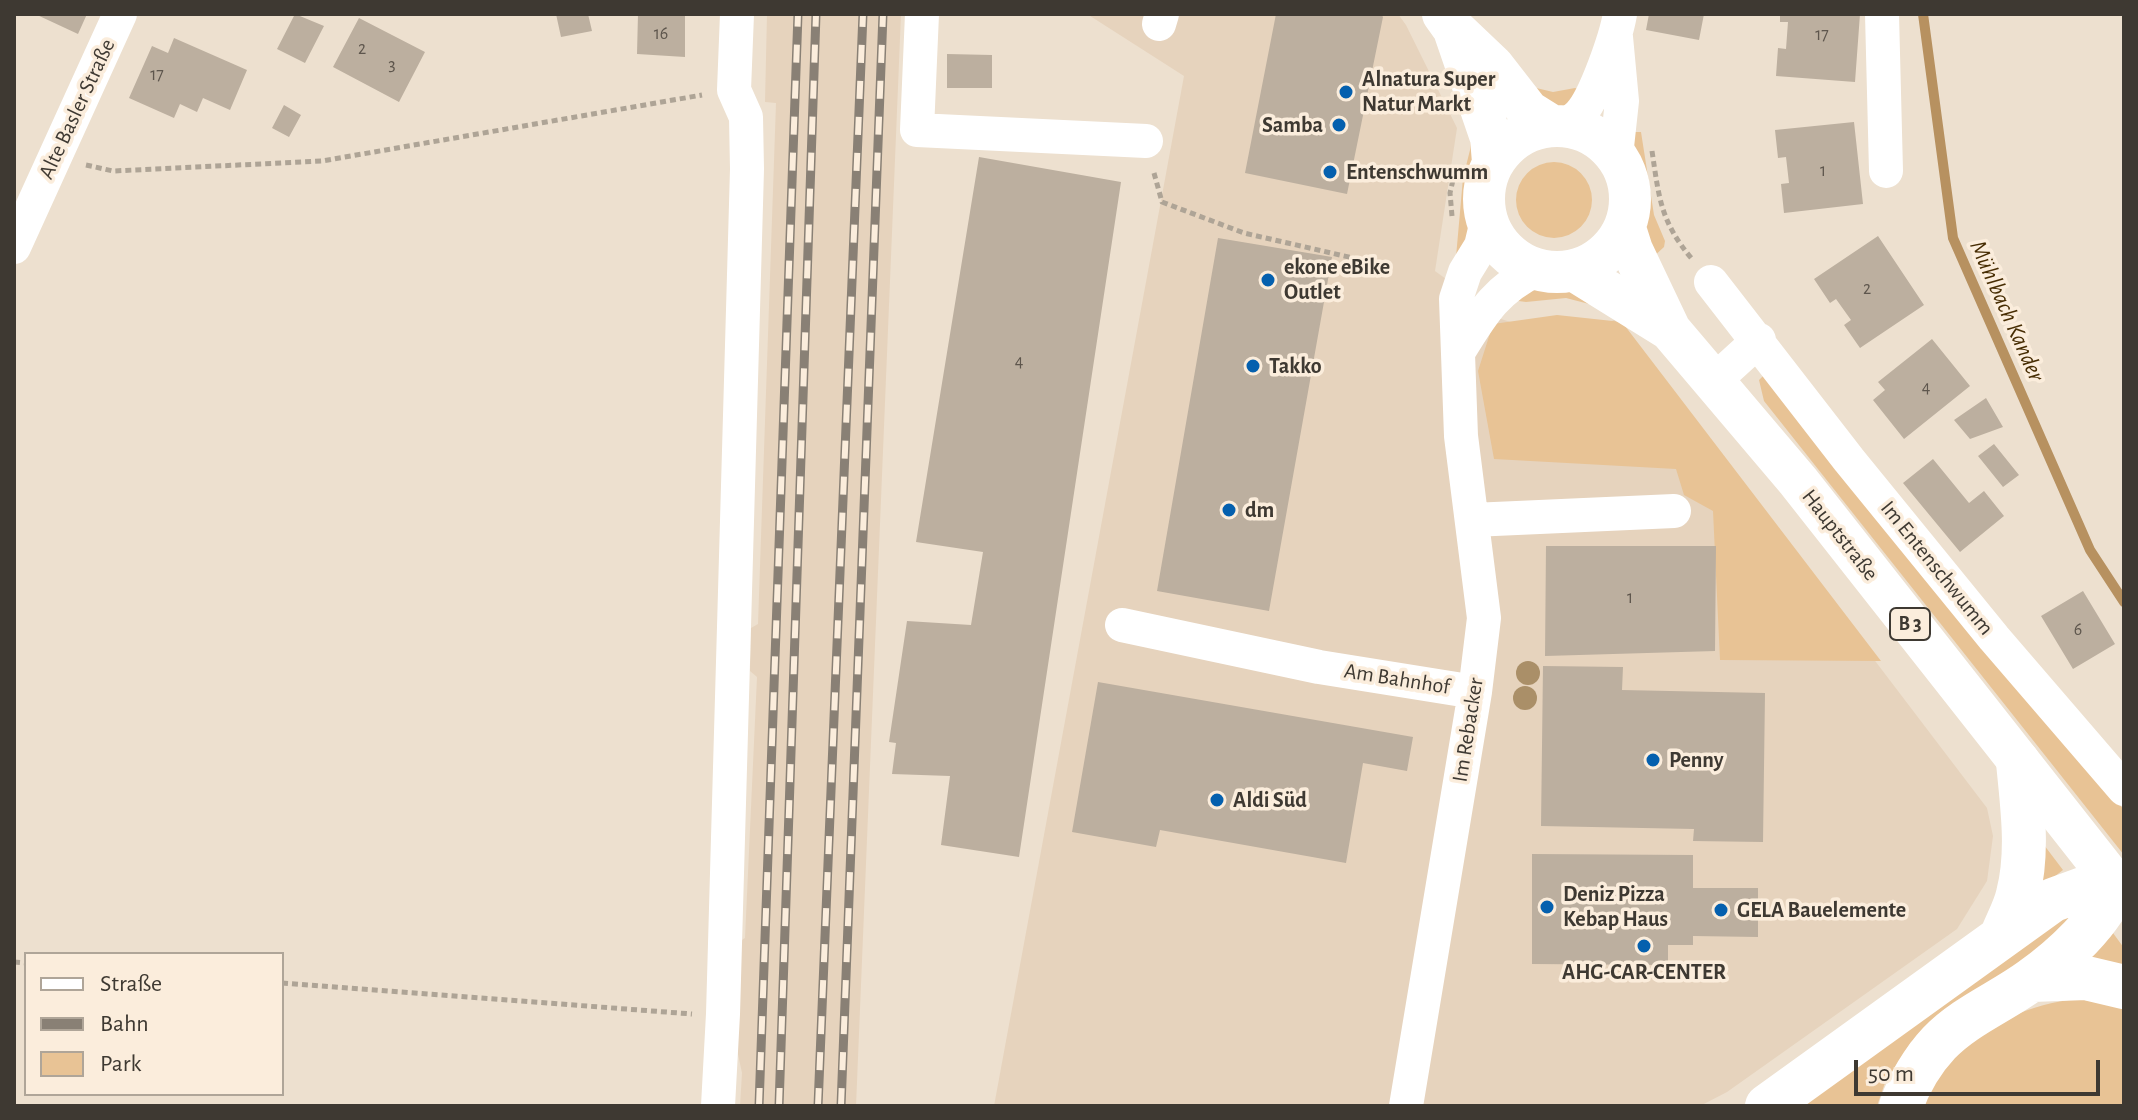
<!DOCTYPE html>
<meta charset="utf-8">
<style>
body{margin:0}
#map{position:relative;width:2138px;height:1120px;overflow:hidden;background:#ede0cf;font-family:"Alegreya Sans",sans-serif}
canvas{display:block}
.frame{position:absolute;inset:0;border:16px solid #3e3932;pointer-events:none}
.legend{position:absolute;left:24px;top:952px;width:260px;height:144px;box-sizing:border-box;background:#fbeddc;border:2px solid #afa598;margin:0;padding:10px 14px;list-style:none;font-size:24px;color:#3e3932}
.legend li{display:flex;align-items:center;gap:16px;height:40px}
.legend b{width:40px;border:2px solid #afa598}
.scale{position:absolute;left:1854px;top:1060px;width:246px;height:36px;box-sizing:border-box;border:4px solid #3e3932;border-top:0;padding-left:10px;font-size:24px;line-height:28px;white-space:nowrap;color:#3e3932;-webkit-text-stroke:6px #fbeddc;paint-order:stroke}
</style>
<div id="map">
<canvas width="2138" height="1120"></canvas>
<div class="frame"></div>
<ul class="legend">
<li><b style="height:10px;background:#fff"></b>Straße</li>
<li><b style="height:10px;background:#898075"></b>Bahn</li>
<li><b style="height:22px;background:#e8c395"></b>Park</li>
</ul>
<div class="scale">50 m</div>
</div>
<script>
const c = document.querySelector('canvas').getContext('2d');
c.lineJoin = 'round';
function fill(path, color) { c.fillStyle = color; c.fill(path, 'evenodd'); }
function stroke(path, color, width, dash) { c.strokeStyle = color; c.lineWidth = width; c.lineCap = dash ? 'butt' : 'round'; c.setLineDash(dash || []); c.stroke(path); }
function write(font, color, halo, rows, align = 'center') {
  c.font = font + ' "Alegreya Sans",sans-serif'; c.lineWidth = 7; c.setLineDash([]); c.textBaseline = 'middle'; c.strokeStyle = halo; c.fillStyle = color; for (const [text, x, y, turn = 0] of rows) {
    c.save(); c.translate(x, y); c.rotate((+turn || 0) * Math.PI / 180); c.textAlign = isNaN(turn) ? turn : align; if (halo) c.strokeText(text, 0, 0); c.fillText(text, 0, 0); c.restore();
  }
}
const built = new Path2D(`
 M767 14H901L856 1106H740L742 1073 736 1045 735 944 745 938 757 677 750 671 751 628 758 624 776 103 765 102Z
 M1087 14H1398L1406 25 1457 128 1435 271 1501 319 1517 324 1602 327 1615 319 1987 808 1993 836 1987 881 1957 929 1727 1092 1700 1106H994L1184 76Z`);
const green = new Path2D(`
 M1532 87 1553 92 1575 88 1584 91 1569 107H1555Z
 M1472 124 1475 162 1469 190 1468 243 1456 257 1463 178 1470 150Z
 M1629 132H1641L1654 215 1665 241 1664 247 1650 260 1642 239 1645 192 1641 169 1631 150Z
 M1516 200a38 38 0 1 1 76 0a38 38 0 1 1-76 0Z
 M1535 288 1579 290 1593 305 1566 298 1526 302 1511 300Z
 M1557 315 1622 322 1881 661 1720 660 1713 511 1684 495 1676 469 1494 459 1478 371 1493 324Z
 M1768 371 2124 810V855L1764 401 1759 380Z
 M2041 841 2063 870 2037 890Z
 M2073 910 2075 923 1911 1042 1885 1083 1877 1106H1796Z
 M2113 933 2124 948V974L2082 954Z
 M2079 999 2124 1007V1106H1923C1931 1092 1937 1074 1947 1062 1979 1027 2032 1002 2079 999Z`);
const stream = new Path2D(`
 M1923 14 1953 238 2090 550 2124 602`);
const building = new Path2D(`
 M35 14H87L78 34Z
 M295 14 324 26 305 63 277 49Z
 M556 14H588L592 31 561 37Z
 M638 14H685V57L637 54Z
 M1276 14H1381L1383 17 1347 194 1245 173Z
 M1649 14H1704L1699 40 1646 30Z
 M1780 14H1860L1855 82 1776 76 1778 48 1786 49 1788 22H1780Z
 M359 18 425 52 399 102 333 67Z
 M174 38 247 70 230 110 203 98 197 112 180 104 174 118 129 98 152 46 168 53Z
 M947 54 992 55V88H947Z
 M284 105 301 115 289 137 272 128Z
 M1854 122 1863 204 1784 213 1781 184 1789 183 1786 157 1778 158 1775 130Z
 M979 157 1121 182 1019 857 941 845 950 776 892 774 896 743 889 742 907 621 971 625 983 552 916 542Z
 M1878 236 1924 305 1860 348 1844 325 1851 320 1836 299 1830 303 1814 279Z
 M1218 238 1332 257 1269 611 1157 591Z
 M1932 339 1970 386 1904 439 1873 400 1885 390 1878 382Z
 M1986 398 2003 427 1970 439 1954 420Z
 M1994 444 2019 475 2003 487 1978 456Z
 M1933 459 1969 503 1984 491 2004 516 1960 552 1903 483Z
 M1546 546H1716L1715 651 1545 656Z
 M2083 591 2115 644 2073 669 2041 616Z
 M1543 666 1623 667 1622 690 1765 693 1763 842 1693 841 1694 829 1541 826Z
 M1098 682 1413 737 1407 771 1363 763 1346 863 1160 830 1156 847 1072 832Z
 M1532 854 1693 855V888H1758V937L1693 936V945H1668V965L1532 964Z`);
const path = new Path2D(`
 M1652 151C1659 197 1660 221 1692 259
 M86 165 113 171 322 161 702 95
 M1154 173 1162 202 1244 233 1388 266
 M1452 216 1450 193 1456 167
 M14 962 26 963
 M282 983 692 1014`);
const minor = new Path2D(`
 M922 14 917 130 1146 141
 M1882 14 1886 171
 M1159 24 1162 14
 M1616 37 1622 101 1616 156
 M1564 126C1569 123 1575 119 1579 115 1595 99 1616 37 1620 14
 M14 247 120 14
 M1711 282 1849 460 1994 638 2124 789
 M1459 351C1482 314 1495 290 1536 270
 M1714 381 1759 340
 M1472 520 1674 511
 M1122 625 1319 667 1475 692
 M718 1106 723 1014 747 169 746 117 734 90 737 14
 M1406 1106 1475 692 1484 618 1461 436 1456 299 1465 272 1481 246 1487 221`);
const major = new Path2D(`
 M1443 14 1453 28 1493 66 1528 111 1552 126
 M1455 33 1491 138 1493 162
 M1484 199a73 73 0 1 1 146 0a73 73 0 1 1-146 0Z
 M1625 228 1632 250 1670 330 1798 481 2124 895
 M1575 271 1670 330`);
const highway = new Path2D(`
 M2002 935C2007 922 2015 908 2018 894 2029 851 2022 805 2018 762
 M2032 980 2086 978 2124 987
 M1767 1106 2053 900 2094 885H2116C2103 921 2062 958 2031 980 2001 1002 1965 1016 1939 1043 1923 1060 1909 1084 1901 1106`);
const rail = new Path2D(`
 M759 1106 798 14
 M779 1106 816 14
 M818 1106 863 14
 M841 1106 883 14`);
const trees = [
 [1528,673],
 [1525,698]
];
const markers = [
 [1346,92,8,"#0560ae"],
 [1339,125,8,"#0560ae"],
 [1330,172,8,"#0560ae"],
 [1268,280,8,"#0560ae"],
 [1253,366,8,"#0560ae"],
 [1229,510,8,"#0560ae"],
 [1653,760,8,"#0560ae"],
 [1217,800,8,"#0560ae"],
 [1547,907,8,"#0560ae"],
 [1721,910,8,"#0560ae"],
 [1644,946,8,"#0560ae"]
];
const numberNames = [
 ["16",661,34],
 ["17",1822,35],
 ["2",362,49],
 ["3",392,65],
 ["17",157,75],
 ["1",1823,171],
 ["2",1867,289],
 ["4",1019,362],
 ["4",1926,388],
 ["1",1630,598],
 ["6",2078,630]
];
const shields = [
 [1910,624,40]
];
const shieldNames = [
 ["B 3",1910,624]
];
const poiNames = [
 ["Alnatura Super",1362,79],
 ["Natur Markt",1362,104],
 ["Samba",1323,125,"right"],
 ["Entenschwumm",1346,172],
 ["ekone eBike",1284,267],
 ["Outlet",1284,292],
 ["Takko",1269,366],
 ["dm",1245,510],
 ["Penny",1669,760],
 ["Aldi Süd",1233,800],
 ["Deniz Pizza",1563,894],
 ["Kebap Haus",1563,919],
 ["GELA Bauelemente",1737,910],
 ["AHG-CAR-CENTER",1644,972,"center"]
];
const streetNames = [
 ["Alte Basler Straße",77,109,-65],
 ["Hauptstraße",1840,535,52],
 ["Im Entenschwumm",1937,568,51],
 ["Am Bahnhof",1397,679,9],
 ["Im Rebacker",1468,730,-81]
];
const waterNames = [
 ["Mühlbach Kander",2007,311,66]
];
fill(built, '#e6d3bd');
fill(green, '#e8c395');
stroke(stream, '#b79160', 10);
fill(building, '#bcaf9f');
stroke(path, '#aea496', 5, [6, 4]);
stroke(minor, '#fff', 34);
stroke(major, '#fff', 42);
stroke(highway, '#fff', 44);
stroke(rail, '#898075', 9);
stroke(rail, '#fbeddc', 6, [18]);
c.fillStyle = '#aa8f68';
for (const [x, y] of trees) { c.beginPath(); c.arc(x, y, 12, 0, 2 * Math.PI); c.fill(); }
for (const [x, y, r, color] of markers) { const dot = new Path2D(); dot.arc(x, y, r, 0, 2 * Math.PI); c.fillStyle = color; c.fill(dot); stroke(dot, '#fbeddc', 3); }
write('18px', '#5e564d', null, numberNames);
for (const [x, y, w] of shields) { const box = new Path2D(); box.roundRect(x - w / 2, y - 16, w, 32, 6); c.fillStyle = '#fbeddc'; c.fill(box); stroke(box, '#3e3932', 2); }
write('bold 20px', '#3e3932', null, shieldNames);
write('bold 22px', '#3e3932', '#fbeddc', poiNames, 'left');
write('22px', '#3e3932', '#fbeddc', streetNames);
write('italic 24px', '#472d03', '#fbeddc', waterNames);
</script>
